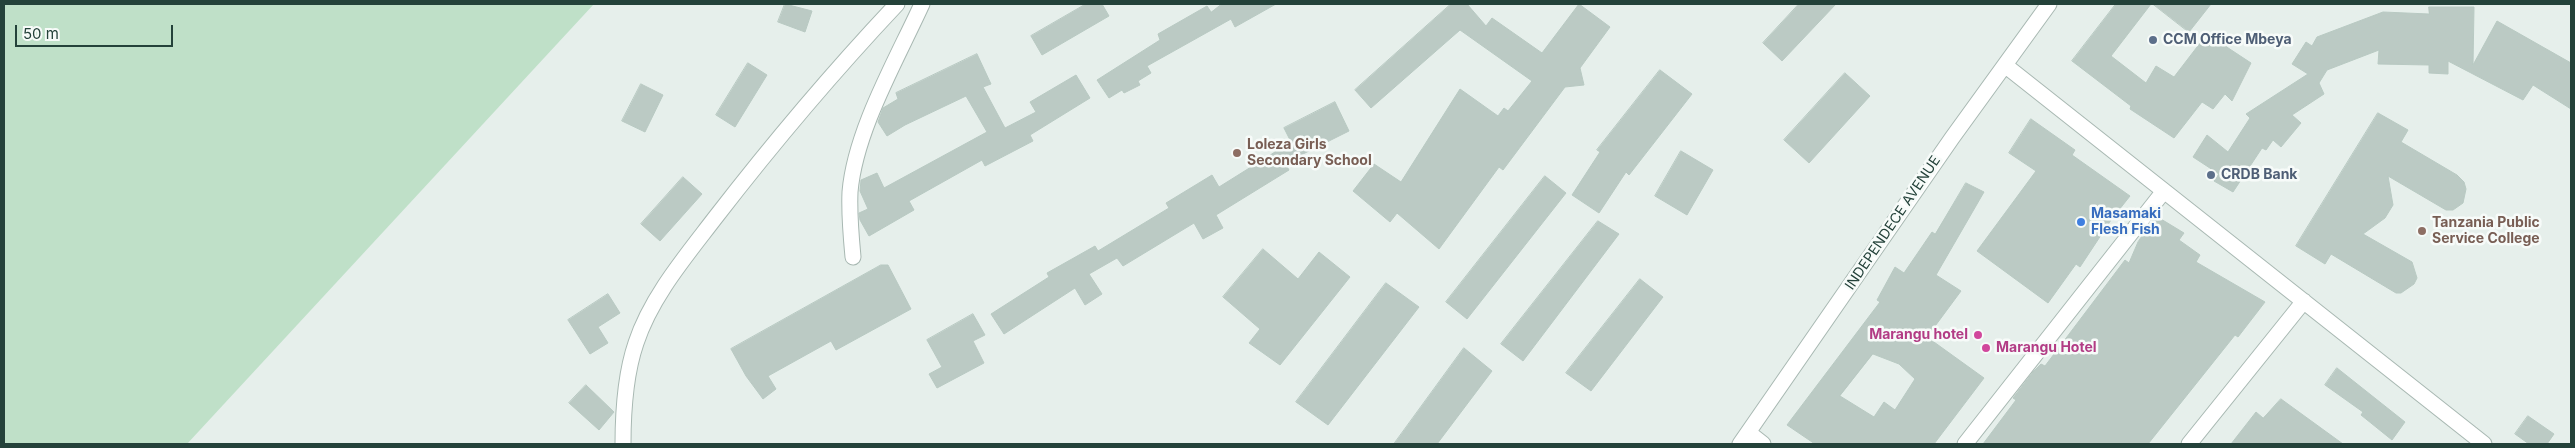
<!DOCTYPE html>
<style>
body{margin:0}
#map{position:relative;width:2575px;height:448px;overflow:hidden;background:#e6efeb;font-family:Inter,sans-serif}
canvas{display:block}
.frame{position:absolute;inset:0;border:5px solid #24423a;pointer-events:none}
.scale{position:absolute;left:15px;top:25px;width:158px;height:22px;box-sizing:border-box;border:2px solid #24423a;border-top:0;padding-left:6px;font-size:15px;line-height:18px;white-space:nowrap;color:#24423a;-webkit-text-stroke:4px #f7fbf9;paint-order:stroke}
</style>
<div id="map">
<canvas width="2575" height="448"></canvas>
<div class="frame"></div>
<div class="scale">50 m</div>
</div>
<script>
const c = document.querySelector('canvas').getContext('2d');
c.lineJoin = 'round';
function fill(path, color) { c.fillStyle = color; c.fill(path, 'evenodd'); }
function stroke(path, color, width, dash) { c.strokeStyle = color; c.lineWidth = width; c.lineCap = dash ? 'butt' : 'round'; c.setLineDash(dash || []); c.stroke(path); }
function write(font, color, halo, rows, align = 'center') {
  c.font = font + ' Inter,sans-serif'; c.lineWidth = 5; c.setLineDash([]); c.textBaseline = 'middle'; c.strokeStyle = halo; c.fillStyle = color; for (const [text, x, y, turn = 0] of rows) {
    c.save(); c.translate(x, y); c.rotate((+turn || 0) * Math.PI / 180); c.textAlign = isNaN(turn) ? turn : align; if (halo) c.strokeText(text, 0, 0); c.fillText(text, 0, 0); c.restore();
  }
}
const green = new Path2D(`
 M4 4H594L187 444H4Z`);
const building = new Path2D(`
 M785 4 812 11 805 32 778 22Z
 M1086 4H1102L1109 16 1042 55 1031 36Z
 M1222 4H1276L1235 27 1231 19 1147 66 1151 73 1138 81 1140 85 1124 93 1122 90 1109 98 1097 80 1160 40 1158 34 1207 6 1211 12Z
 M1451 4H1467L1486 26 1492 18 1542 53 1579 4 1610 27 1580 68 1584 85 1565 87 1503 170 1499 167 1439 249 1397 213 1390 222 1353 191 1374 164 1401 182 1460 89 1498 116 1504 108 1508 111 1532 81 1460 30 1371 108 1355 90Z
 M1799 4H1836L1782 61 1763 43Z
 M2116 4H2151L2111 56 2146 83 2156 66 2174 77 2207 34 2251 63 2232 101 2225 94 2213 109 2202 102 2174 138 2130 109 2131 106 2072 61Z
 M2153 4H2211L2189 32Z
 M2429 7H2474L2473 65 2497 21 2571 63V109L2533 85 2523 100 2448 61V74L2429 73V65L2378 64 2379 50 2327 70 2319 83 2324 94 2292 115 2301 123 2281 147 2273 140 2266 150 2262 148 2233 192 2214 181 2219 174 2193 157 2207 135 2228 152 2250 118 2246 114 2308 74 2292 64 2306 42 2312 46 2317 37 2383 12 2429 14Z
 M977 54 991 84 983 87 1005 128 1036 112 1030 102 1076 75 1090 98 1030 135 1033 141 985 166 982 160 909 201 914 210 869 236 860 220 859 213 868 209 860 191 861 180 877 173 884 188 987 132 966 96 905 125 887 136 878 122 883 108 898 99 896 93Z
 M748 63 767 75 735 127 716 115Z
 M1660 70 1692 94 1629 175 1626 172 1599 213 1572 195 1600 152 1597 150Z
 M1845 73 1870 96 1809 163 1784 140Z
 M641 84 663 95 645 132 622 121Z
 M1335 102 1349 131 1285 163 1289 170 1216 215 1223 228 1203 239 1194 223 1123 266 1117 258 1089 274 1102 294 1085 305 1075 288 1004 334 991 314 1049 277 1047 273 1095 246 1098 251 1169 208 1166 203 1212 175 1219 187 1291 142 1284 128Z
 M2378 113 2408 130 2401 142 2457 175 2464 182 2466 189 2463 203 2453 210H2446L2388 176 2393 205 2385 218 2363 234 2412 262 2417 278 2414 284 2401 293H2396L2331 254 2325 264 2296 246Z
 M2031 119 2075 150 2072 155 2130 196 2111 220 2080 267 2076 264 2048 303 1977 251 2036 171 2009 153Z
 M1681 151 1713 170 1687 215 1655 196Z
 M1545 176 1566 193 1467 319 1446 302Z
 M683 177 702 194 660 241 641 224Z
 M1966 183 1984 192 1936 275 1961 291 1927 337 1984 378 1934 444H1815L1787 425 1880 302 1877 300 1895 267 1904 273 1932 232 1935 234ZM1873 354 1899 364 1915 379 1895 410 1884 402 1874 417 1840 396Z
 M2156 216 2184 233 2179 240 2200 255 2196 262 2265 302 2238 337 2235 335 2148 444H1983L2016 400 2013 398 2033 372 2041 364 2045 366 2125 260 2129 263 2138 242Z
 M1598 221 1619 234 1523 361 1501 344Z
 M1263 249 1298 279 1319 252 1350 277 1280 365 1249 343 1260 329 1223 297Z
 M881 265H888L911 309 836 350 831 341 768 376 776 389 763 399 746 376 731 349Z
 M1640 279 1663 297 1591 391 1566 373Z
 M1386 283 1419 307 1328 425 1296 402Z
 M608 294 620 313 598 327 608 343 590 354 568 320Z
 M973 314 985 335 973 341 984 363 937 388 929 374 942 367 927 340Z
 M1464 348 1492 371 1437 444H1394Z
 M2337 368 2405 422 2392 440 2361 415 2363 412 2325 385Z
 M586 385 614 412 599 430 569 403Z
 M2281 399 2343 444H2231L2256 412 2263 418Z
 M2528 416 2554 434 2547 444H2529L2515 434Z`);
const street = new Path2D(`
 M2006 66 2484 444
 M853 257C851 236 849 214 850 192 855 131 897 59 922 4
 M1749 433 1763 444
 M623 444C623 411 625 375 636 343 651 297 686 256 715 218 773 143 832 73 897 4
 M1740 444 1952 138 2049 4
 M1965 444 2164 191
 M2189 444 2304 301`);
const markers = [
 [2153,40,5,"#5c6f8a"],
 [1237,153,5,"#8d6e63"],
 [2211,175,5,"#5c6f8a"],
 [2081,222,5,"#3f7fe0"],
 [2422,231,5,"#8d6e63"],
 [1978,335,5,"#d1479c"],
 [1986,348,5,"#d1479c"]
];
const serviceNames = [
 ["CCM Office Mbeya",2163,40],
 ["CRDB Bank",2221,175]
];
const educationNames = [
 ["Loleza Girls",1247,145],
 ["Secondary School",1247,161],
 ["Tanzania Public",2432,223],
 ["Service College",2432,239]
];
const shopNames = [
 ["Masamaki",2091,214],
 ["Flesh Fish",2091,230]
];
const streetNames = [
 ["INDEPENDECE AVENUE",1893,223,-56]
];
const hotelNames = [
 ["Marangu hotel",1968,335],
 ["Marangu Hotel",1996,348,"left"]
];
fill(green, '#bfe0c8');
fill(building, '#bbcac4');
stroke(building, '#b8c9c2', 1);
stroke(street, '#a8b8b2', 17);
stroke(street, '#fff', 15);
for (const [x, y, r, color] of markers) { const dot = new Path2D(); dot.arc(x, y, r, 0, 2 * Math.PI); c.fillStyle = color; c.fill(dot); stroke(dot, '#f7fbf9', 2); }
write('bold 14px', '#4e5e75', '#f7fbf9', serviceNames, 'left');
write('bold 14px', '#785e54', '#f7fbf9', educationNames, 'left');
write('bold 14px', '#366cbe', '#f7fbf9', shopNames, 'left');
write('14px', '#24423a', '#f7fbf9', streetNames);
write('bold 14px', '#b23c85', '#f7fbf9', hotelNames, 'right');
</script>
